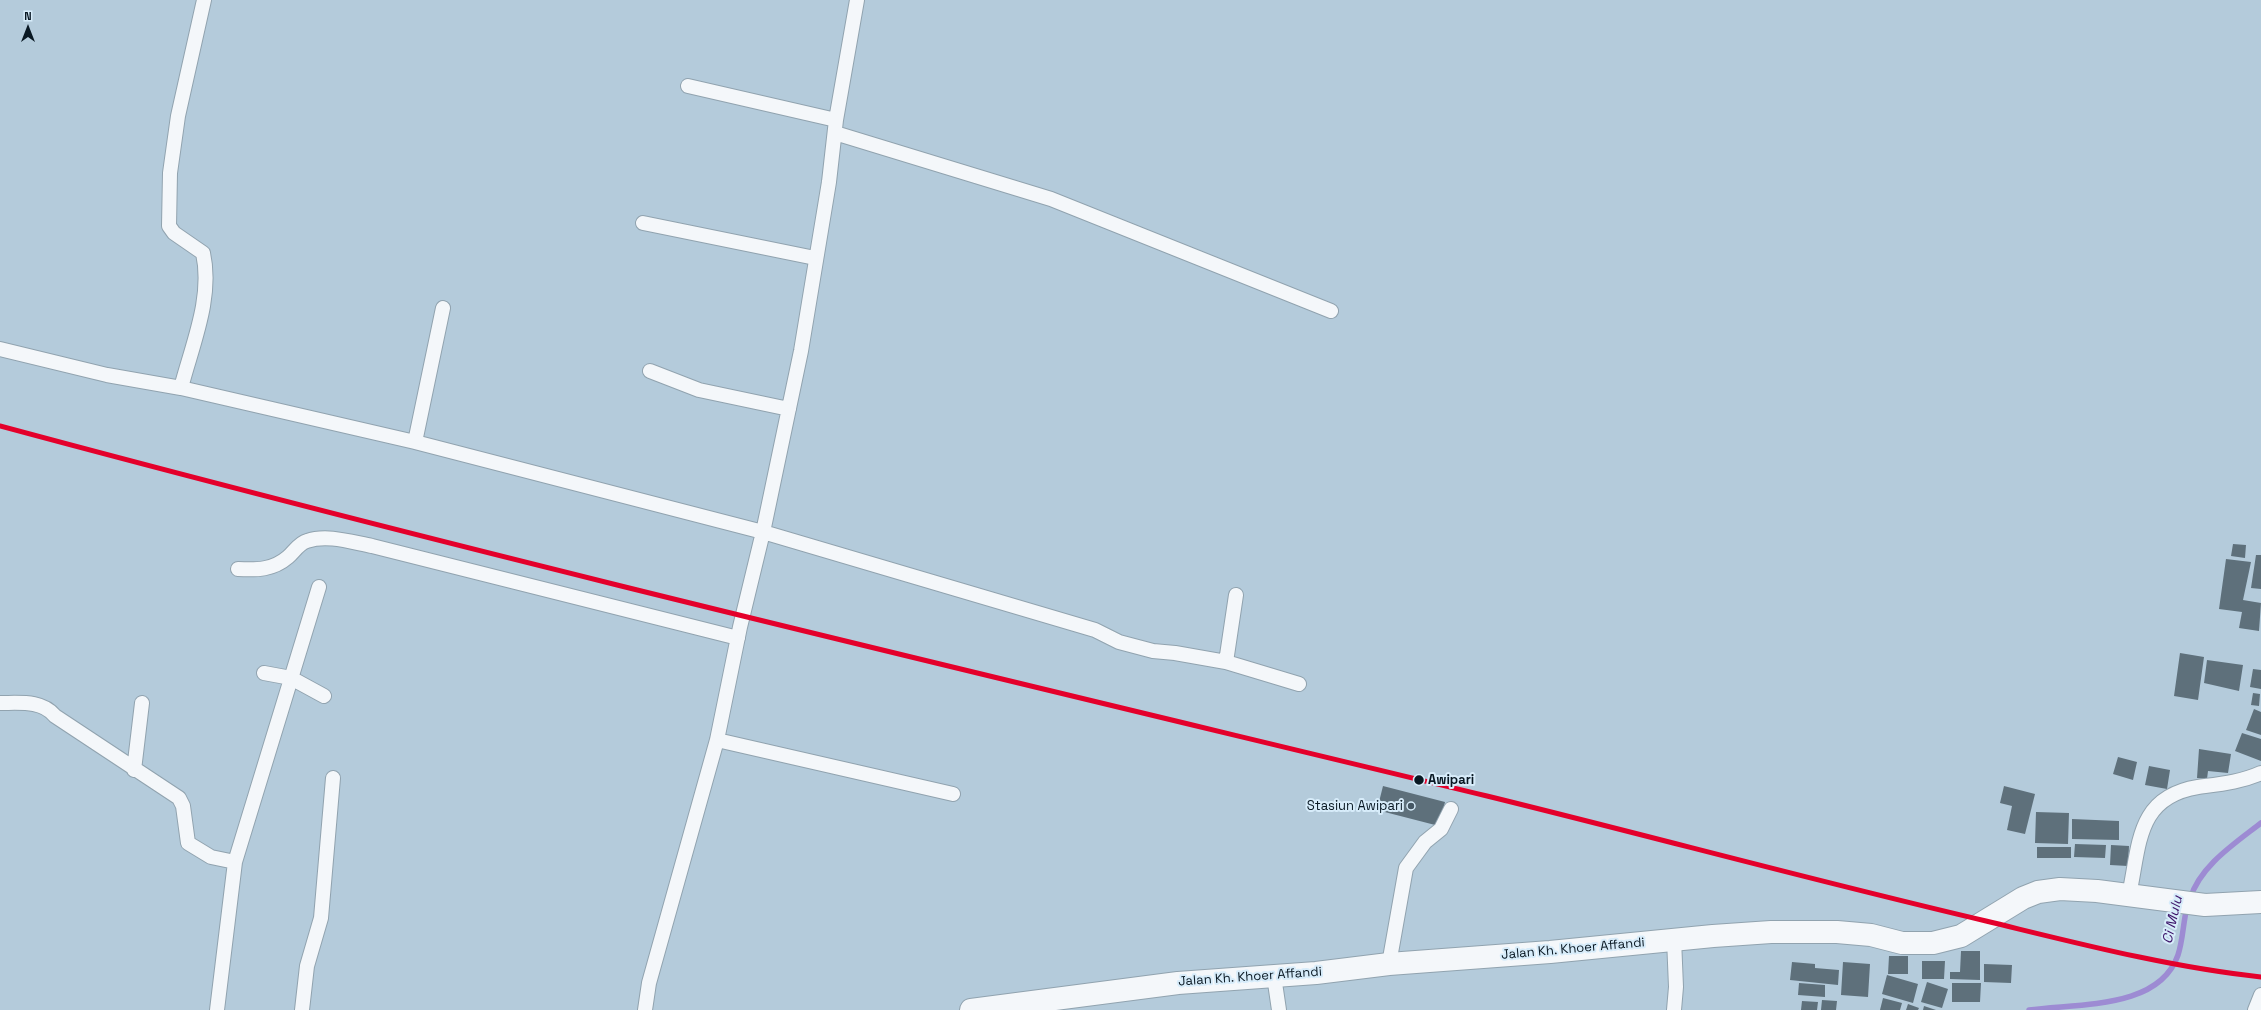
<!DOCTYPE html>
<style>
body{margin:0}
#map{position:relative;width:2261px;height:1010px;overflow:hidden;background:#b4cbdb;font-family:"Space Grotesk",sans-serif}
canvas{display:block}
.north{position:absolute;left:8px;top:8px;width:40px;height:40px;-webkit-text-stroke:3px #d7ecfa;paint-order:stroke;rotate:0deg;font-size:11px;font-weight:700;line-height:16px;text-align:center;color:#091823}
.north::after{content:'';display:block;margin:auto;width:14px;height:18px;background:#091823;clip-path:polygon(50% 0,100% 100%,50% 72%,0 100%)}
</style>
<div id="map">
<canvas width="2261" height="1010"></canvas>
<div class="north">N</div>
</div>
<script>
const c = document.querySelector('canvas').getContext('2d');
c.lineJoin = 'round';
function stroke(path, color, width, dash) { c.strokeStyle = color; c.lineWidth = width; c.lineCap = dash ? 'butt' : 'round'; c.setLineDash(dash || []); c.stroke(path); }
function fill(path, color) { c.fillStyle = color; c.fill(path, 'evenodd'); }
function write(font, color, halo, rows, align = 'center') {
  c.font = font + ' "Space Grotesk",sans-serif'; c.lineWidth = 4; c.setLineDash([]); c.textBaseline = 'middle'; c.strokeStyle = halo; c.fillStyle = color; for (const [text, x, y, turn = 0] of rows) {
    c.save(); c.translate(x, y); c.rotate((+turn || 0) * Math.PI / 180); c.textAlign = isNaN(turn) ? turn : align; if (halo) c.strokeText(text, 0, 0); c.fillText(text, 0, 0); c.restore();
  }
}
const stream = new Path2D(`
 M2190 899C2200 866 2234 844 2261 823
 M2029 1010C2077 1003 2159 1010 2178 955 2183 940 2183 923 2187 907`);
const building = new Path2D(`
 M2233 544 2246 545 2245 558 2231 556Z
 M2256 555H2261V589L2251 588Z
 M2226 559 2251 562 2243 600 2261 603 2259 631 2239 628 2242 612 2219 609Z
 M2180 653 2204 657 2198 700 2174 696Z
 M2207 660 2243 665 2239 691 2204 683Z
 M2253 669 2261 670V689L2250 687Z
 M2253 693 2260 694 2259 706 2251 705Z
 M2254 709 2261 712V735L2246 730Z
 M2242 733 2261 739V761L2235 751Z
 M2199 749 2231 754 2228 773 2208 771 2207 779 2197 778Z
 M2118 757 2137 762 2133 780 2113 774Z
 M2149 766 2170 770 2167 789 2145 785Z
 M1383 786 1445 802 1439 826 1377 810Z
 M2004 786 2035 794 2025 834 2007 830 2012 806 2000 803Z
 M2036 812 2069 813 2068 844 2035 843Z
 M2072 819 2119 821V840L2072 839Z
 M2075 844 2106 845 2105 858 2074 857Z
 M2111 845 2129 846 2128 866 2110 865Z
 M2037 847H2071V858H2037Z
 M1961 951H1980V980L1950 979V972H1960Z
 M1889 956H1908V974H1888Z
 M1922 961H1945L1944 979H1922Z
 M1792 962 1815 964V968L1839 970 1838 985 1790 980Z
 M1843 962 1870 964 1868 997 1841 995Z
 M1984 964 2012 965 2011 983 1984 982Z
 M1887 975 1918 984 1913 1003 1882 994Z
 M1927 982 1948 989 1942 1008 1921 1002Z
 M1799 983 1825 985V997L1798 995Z
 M1952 983H1981L1980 1002H1952Z
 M1883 998 1902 1003 1900 1010H1880Z
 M1822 1000 1837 1001 1836 1010H1821Z
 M1802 1001 1818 1002 1817 1010H1801Z
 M1908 1004 1919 1008 1918 1010H1906Z
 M1924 1006 1936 1010H1923Z`);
const street = new Path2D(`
 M688 86 836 120
 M835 133 1051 199 1331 311
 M643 223 815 258
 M0 349 107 375 181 388 415 442 763 532 1095 630 1119 642 1153 651 1175 653 1226 662 1299 684
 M650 371 699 390 789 409
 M181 388C192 345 213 298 203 253L174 233 169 226 170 173 178 116 204 0
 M415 442 443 308
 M238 569C257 570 273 570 288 557 294 552 299 543 307 541 327 534 351 542 372 546L738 638
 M1226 662 1236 595
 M264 673 291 678 324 696
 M0 703C20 703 42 700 55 716L179 798 183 806 188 843 211 857 235 862
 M717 740 953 794
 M134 770 142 703
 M2129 895C2140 845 2136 797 2198 787 2220 784 2241 782 2261 773
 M1389 964 1406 868 1425 842 1441 829 1451 809
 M1274 976 1279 1010
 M217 1010 235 862 319 587
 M302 1010 307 966 321 918 333 778
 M645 1010 649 983 717 740 740 627 763 532 801 351 829 182 836 120 857 0
 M1674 1010 1676 987 1674 939
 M2255 1010 2261 995`);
const primary = new Path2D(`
 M971 1010 1178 983 1316 973 1389 964 1550 952 1713 936 1771 932H1837L1871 935 1902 943H1933L1961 936 2023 898 2038 892 2060 889 2097 891 2205 905 2261 902`);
const rail1 = new Path2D(`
 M0 426C493 559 991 676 1487 796 1654 837 1819 882 1986 921 2077 943 2168 967 2261 977`);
const markers = [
 [1419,780,5.5,"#091823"],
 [1411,806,4,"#455763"]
];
const stopNames = [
 ["Awipari",1428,780]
];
const poiNames = [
 ["Stasiun Awipari",1403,806]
];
const streetNames = [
 ["Jalan Kh. Khoer Affandi",1573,949,-5],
 ["Jalan Kh. Khoer Affandi",1250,977,-4]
];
const waterNames = [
 ["Ci Mulu",2173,920,-77]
];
stroke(stream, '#9d8bd3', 5.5);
fill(building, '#5e707b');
stroke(street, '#91a3af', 16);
stroke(primary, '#91a3af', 24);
stroke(street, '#f4f7fa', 14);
stroke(primary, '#f4f7fa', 22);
stroke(rail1, '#e4002b', 5);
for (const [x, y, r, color] of markers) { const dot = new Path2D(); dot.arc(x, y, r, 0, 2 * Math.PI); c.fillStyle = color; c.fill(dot); stroke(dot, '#d7ecfa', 1.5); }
write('bold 13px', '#091823', '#d7ecfa', stopNames, 'left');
write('13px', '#091823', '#d7ecfa', poiNames, 'right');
write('13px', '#091823', '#d7ecfa', streetNames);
write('italic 14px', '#3c1369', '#d7ecfa', waterNames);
</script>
